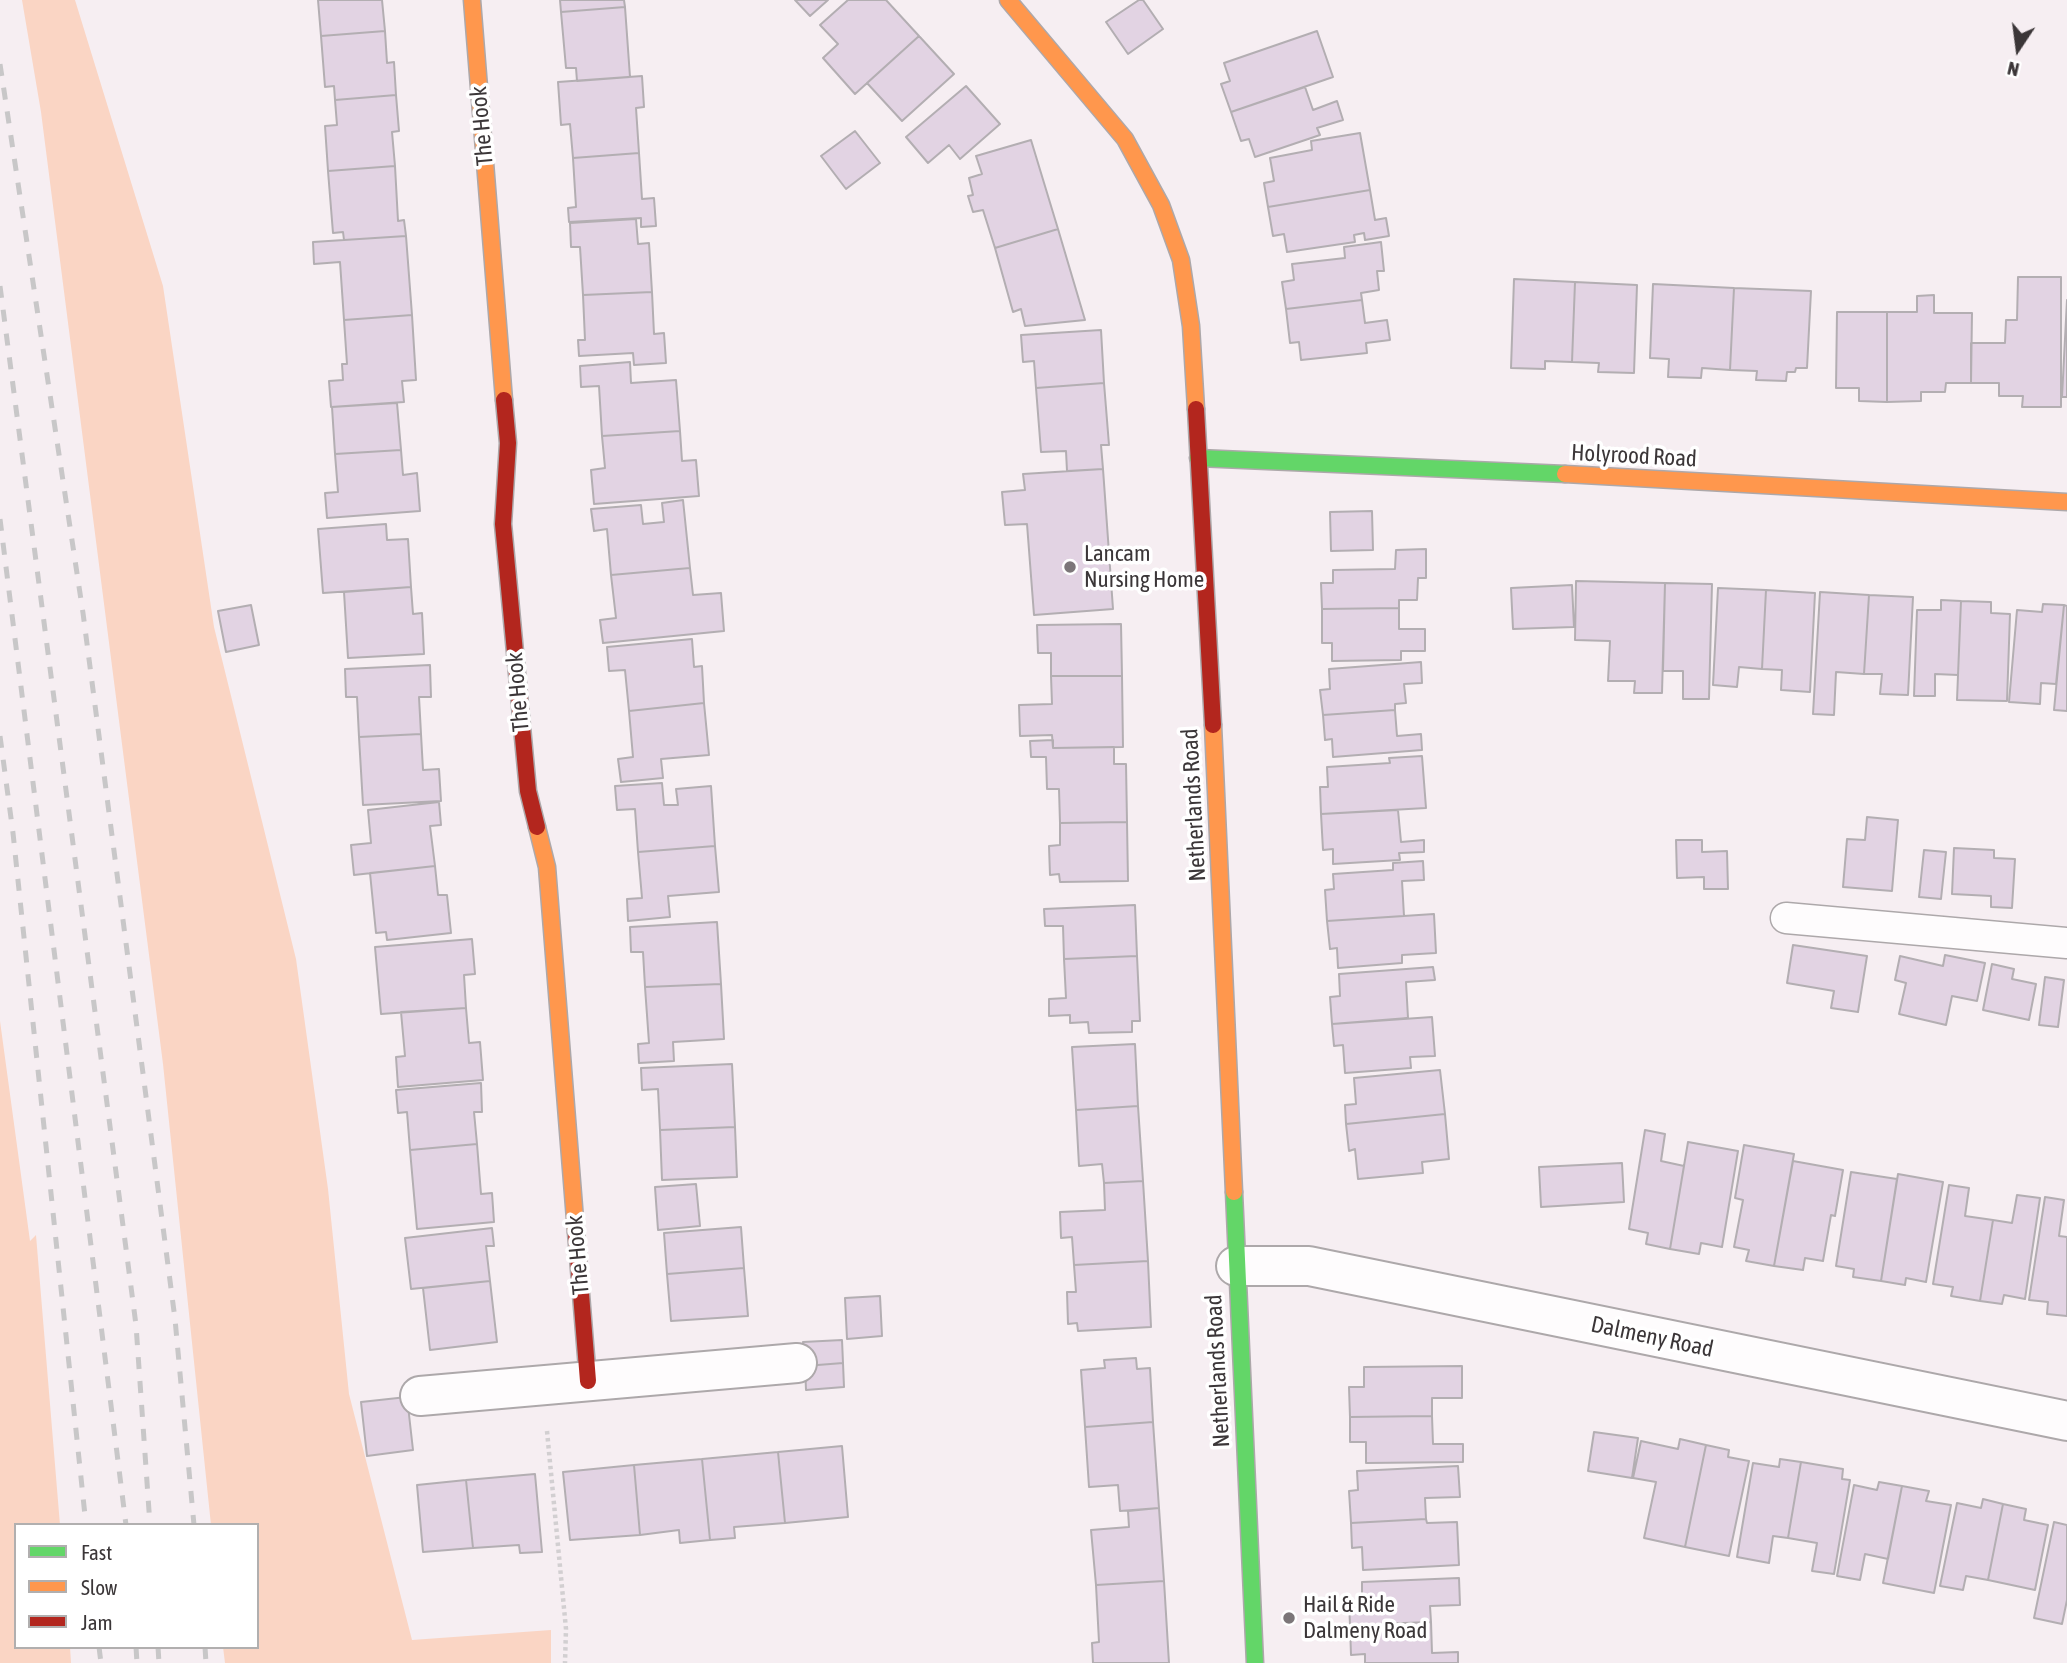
<!DOCTYPE html>
<style>
body{margin:0}
#map{position:relative;width:2067px;height:1663px;overflow:hidden;background:#f6eef2;font-family:"Asap Condensed",sans-serif}
canvas{display:block}
.legend{position:absolute;left:14px;top:1523px;width:245px;height:126px;box-sizing:border-box;background:#fff;border:2px solid #b1afaf;margin:0;padding:9px 12px;list-style:none;font-size:21px;color:#3b3638}
.legend li{display:flex;align-items:center;gap:14px;height:35px}
.legend b{width:35px;border:2px solid #b1afaf}
.north{position:absolute;left:1983px;top:14px;width:70px;height:70px;-webkit-text-stroke:5px #fff;paint-order:stroke;rotate:193deg;font-size:19px;font-weight:700;line-height:28px;text-align:center;color:#3b3638}
.north::after{content:'';display:block;margin:auto;width:24px;height:32px;background:#3b3638;clip-path:polygon(50% 0,100% 100%,50% 72%,0 100%)}
</style>
<div id="map">
<canvas width="2067" height="1663"></canvas>
<ul class="legend">
<li><b style="height:9px;background:#63d668"></b>Fast</li>
<li><b style="height:9px;background:#ff974d"></b>Slow</li>
<li><b style="height:9px;background:#b3261e"></b>Jam</li>
</ul>
<div class="north">N</div>
</div>
<script>
const c = document.querySelector('canvas').getContext('2d');
c.lineJoin = 'round';
function fill(path, color) { c.fillStyle = color; c.fill(path, 'evenodd'); }
function stroke(path, color, width, dash) { c.strokeStyle = color; c.lineWidth = width; c.lineCap = dash ? 'butt' : 'round'; c.setLineDash(dash || []); c.stroke(path); }
function write(font, color, halo, rows, align = 'center') {
  c.font = font + ' "Asap Condensed",sans-serif'; c.lineWidth = 7; c.setLineDash([]); c.textBaseline = 'middle'; c.strokeStyle = halo; c.fillStyle = color; for (const [text, x, y, turn = 0] of rows) {
    c.save(); c.translate(x, y); c.rotate((+turn || 0) * Math.PI / 180); c.textAlign = isNaN(turn) ? turn : align; if (halo) c.strokeText(text, 0, 0); c.fillText(text, 0, 0); c.restore();
  }
}
const green = new Path2D(`
 M22 0H75L163 286 214 627 296 959 328 1189 349 1394 412 1640 551 1630V1663H225L223 1647H257V1525H211L163 1064 41 112Z
 M0 1021 30 1241 36 1235 60 1525H16V1647H70L71 1663H0Z`);
const building = new Path2D(`
 M318 0H382L385 31 321 36Z
 M560 0H624L625 7 561 12Z
 M795 0H828L810 16Z
 M848 0H886L919 36 855 94 823 58 838 44 820 25Z
 M1139 0H1143L1163 29 1128 54 1106 22Z
 M625 7 630 77 577 81 576 68H566L561 12Z
 M385 31 387 63 394 62 396 95 335 100 334 86 325 87 321 36Z
 M1317 31 1333 77 1231 112 1221 84 1230 81 1224 63Z
 M919 36 954 74 902 121 867 83Z
 M642 76 644 107 636 108 639 153 573 158 570 124 561 125 558 82Z
 M966 86 1000 124 960 159 949 145 928 163 906 137Z
 M1305 87 1313 110 1337 101 1343 120 1317 128 1320 135 1255 157 1249 139 1241 141 1231 112Z
 M396 95 399 131 392 132 395 166 328 171 325 126 337 125 335 100Z
 M855 131 880 163 846 189 821 156Z
 M1360 133 1370 190 1268 207 1264 183 1274 181 1270 158 1312 150 1311 141Z
 M1031 140 1058 229 995 248 983 210 973 212 968 196 973 195 969 178 982 174 976 156Z
 M639 153 642 199 654 198 656 226 641 227V218L569 222 568 208 576 207 573 158Z
 M395 166 398 221 404 220 406 236 344 240 343 232 333 233 328 171Z
 M1370 190 1375 220 1386 218 1389 236 1365 240 1364 233 1354 235 1355 242 1287 252 1284 234 1273 236 1268 207Z
 M636 219 638 244 649 243 652 292 583 295 580 247H571L570 223Z
 M1058 229 1085 320 1025 326 1021 309 1013 312 995 248Z
 M406 236 412 315 344 320 340 262 314 264 313 242Z
 M1381 242 1384 271H1377L1379 290 1361 293 1362 300 1286 309 1282 282 1294 280 1292 264 1345 258 1344 247Z
 M2018 277H2061V407H2022L2023 396H1999V383H1971V343H2005L2006 320H2017Z
 M1514 279 1575 282 1572 362 1545 361V369L1511 368Z
 M1575 282 1637 285 1634 373 1598 372 1599 363 1572 362Z
 M1653 284 1734 288 1730 370 1702 368 1701 378 1668 377 1669 359 1650 358Z
 M1734 288 1811 291 1807 368H1796L1795 372H1787L1786 381 1756 380 1757 371 1730 370Z
 M652 292 654 334 664 333 666 363 634 365 633 353 579 356 578 340H585L583 295Z
 M1934 295V313H1972L1971 383H1946L1945 392H1921V401L1887 402V312H1917V296Z
 M1362 300 1365 323 1387 320 1390 340 1366 343 1367 353 1301 360 1299 342 1290 343 1286 309Z
 M2067 300V397H2062Z
 M1837 312H1887V402L1859 401V388H1836Z
 M412 315 416 380 402 381 404 402 331 407 329 381 343 380 342 364H347L344 320Z
 M1101 330 1104 383 1036 388 1034 361 1023 362 1021 335Z
 M630 362 631 383 676 380 680 431 602 436 599 386 581 387 580 366Z
 M1104 383 1109 445H1101L1103 469 1067 471 1066 451 1041 452 1036 388Z
 M397 403 401 450 335 454 332 407Z
 M680 431 682 461 696 460 699 496 594 504 591 470 605 468 602 436Z
 M401 450 403 475 417 473 420 511 327 518 325 493 338 492 335 454Z
 M1103 469 1113 609 1034 615 1027 524 1005 525 1002 492 1025 490 1023 474Z
 M683 500 690 568 611 575 607 529 594 531 591 509 641 505 643 524 664 522 662 503Z
 M1372 511 1373 550 1331 551 1330 512Z
 M386 524 387 540 408 539 411 587 323 593 318 529Z
 M1426 549V578H1418L1417 600H1399V608L1322 609 1321 583H1333V570L1395 569 1396 550Z
 M690 568 693 595 721 593 724 631 603 643 600 620 616 618 611 575Z
 M1576 581 1665 583 1662 693H1634L1635 681H1608L1610 641 1575 640Z
 M1665 583 1712 584 1709 699H1683V671H1663Z
 M1572 585 1574 627 1513 629 1511 588Z
 M411 587 413 614 422 613 424 654 348 658 344 592Z
 M1718 588 1766 590 1762 669 1739 667 1737 687 1713 685Z
 M1766 590 1815 593 1810 692 1781 690 1782 670 1762 669Z
 M1820 592 1869 595 1864 674 1836 672 1834 715 1813 714Z
 M1869 595 1913 597 1908 695 1880 694 1882 674H1864Z
 M1941 600 1961 601 1958 675 1935 674V696H1914L1917 610H1941Z
 M1961 601 1991 602V613L2010 614 2007 701 1957 700Z
 M2043 604 2064 605 2056 684 2041 683 2040 704 2009 702 2017 610 2042 612Z
 M251 605 259 645 226 652 218 611Z
 M2064 605 2067 606V711L2054 710Z
 M1399 608V629H1425V651H1401V660L1332 661V643H1322V609Z
 M1121 624 1122 676H1051V653H1038L1037 625Z
 M692 639 694 667 702 666 704 703 629 711 625 670 609 671 607 647Z
 M1421 662 1422 683 1404 684 1406 703 1395 704V710L1323 715 1320 690 1330 689 1329 669Z
 M430 665 431 697H419L421 734 359 737 357 697H346L345 669Z
 M1051 676H1122L1123 747 1053 748 1052 735 1020 736 1019 705 1052 704Z
 M704 703 709 755 661 759 663 778 621 782 618 759 633 757 629 711Z
 M1395 710 1397 736 1421 734 1422 750 1333 757 1332 739 1325 740 1323 715Z
 M421 734 423 770 439 769 441 801 363 805 359 737Z
 M1053 740V748L1114 747V764H1126L1127 822 1060 823 1059 789H1047L1046 757H1031L1030 741Z
 M1422 756 1426 808 1321 814 1320 787H1328L1327 767 1390 763 1389 758Z
 M662 783 664 805H678L676 789 711 786 715 846 638 852 635 809 617 810 615 786Z
 M439 802 441 825 430 826 435 866 354 875 351 845 371 843 368 810Z
 M1398 810 1401 842 1424 840V852L1399 853 1400 860 1333 864V849L1323 850 1321 814Z
 M1867 817 1898 820 1892 891 1843 887 1847 839 1865 840Z
 M1127 822 1128 881 1060 882 1059 874 1050 875 1049 846 1060 845V823Z
 M1676 840H1702V852L1727 851 1728 889H1704V877L1677 878Z
 M715 846 719 892 668 896 670 917 628 921 627 899 642 898 638 852Z
 M1954 848 1994 850V858L2015 859 2012 908 1991 907V896L1952 894Z
 M1924 850 1946 852 1941 899 1919 897Z
 M1423 861 1424 880 1402 881 1404 916 1327 921 1325 890 1334 889 1333 874 1393 870V863Z
 M435 866 438 895H447L451 933 387 940 386 932 376 933 370 873Z
 M1135 905 1137 956 1064 959 1063 926H1045L1044 909Z
 M1434 914 1436 953 1402 955V963L1338 968 1337 948 1330 949 1327 921Z
 M717 922 721 984 645 987 643 952H631L630 927Z
 M472 939 475 974 464 975 466 1008 381 1014 375 947Z
 M1793 945 1867 956 1858 1012 1831 1008 1834 991 1787 983Z
 M1945 955 1985 963 1977 1001 1952 996 1946 1025 1899 1014 1906 983 1895 980 1900 956 1943 966Z
 M1137 956 1140 1021H1132V1032L1089 1033 1088 1022 1070 1023V1015L1049 1016V999L1066 998 1064 959Z
 M1992 964 2014 969 2012 979 2036 984 2029 1020 1983 1010Z
 M1433 967 1435 980 1406 982 1408 1018 1332 1024 1330 997 1340 996 1339 974Z
 M2045 977 2064 980 2058 1027 2039 1025Z
 M721 984 724 1039 673 1042 674 1061 639 1063 638 1044 649 1043 645 987Z
 M466 1008 469 1043 480 1042 483 1080 398 1087 396 1057 405 1056 401 1012Z
 M1432 1017 1435 1056 1410 1057 1411 1068 1345 1073 1343 1045 1334 1046 1332 1024Z
 M1135 1044 1138 1106 1076 1110 1072 1047Z
 M732 1064 735 1127 660 1130 658 1089 642 1090 641 1068Z
 M1440 1070 1445 1114 1346 1124 1345 1105 1356 1104 1354 1078Z
 M481 1083 482 1112H474L477 1144 410 1150 407 1112 398 1113 396 1090Z
 M1138 1106 1143 1181 1104 1183 1102 1164 1079 1166 1076 1110Z
 M1445 1114 1449 1159 1422 1162 1423 1173 1358 1179 1355 1149 1349 1151 1346 1124Z
 M735 1127 737 1177 662 1180 660 1130Z
 M1645 1130 1665 1134 1661 1161 1684 1166 1670 1249 1646 1244 1648 1233 1629 1229Z
 M1688 1142 1738 1151 1722 1247 1701 1243 1699 1254 1670 1249Z
 M477 1144 481 1194 492 1193 494 1222 417 1229 410 1150Z
 M1744 1145 1794 1154 1774 1266 1746 1261 1749 1250 1734 1247 1743 1200 1735 1198Z
 M1793 1161 1843 1170 1835 1216 1831 1215 1823 1261 1805 1258 1803 1270 1774 1266Z
 M1622 1163 1624 1202 1541 1207 1539 1167Z
 M1851 1172 1897 1179 1881 1281 1853 1277 1854 1269 1836 1266Z
 M1898 1174 1943 1182 1926 1282 1906 1278 1905 1285 1881 1281Z
 M1143 1181 1148 1261 1074 1265 1072 1237 1061 1238 1060 1212 1105 1210 1104 1183Z
 M696 1184 700 1226 658 1230 655 1187Z
 M1949 1185 1969 1188 1965 1216 1993 1220 1980 1301 1951 1296 1953 1287 1933 1284Z
 M2017 1195 2040 1198 2025 1299 2004 1295 2002 1304 1980 1301 1993 1220 2012 1223Z
 M2045 1197 2064 1200 2059 1236 2067 1237V1316L2047 1314 2048 1302 2029 1300Z
 M741 1227 744 1268 667 1274 664 1233Z
 M492 1228 494 1246H486L490 1281 411 1289 405 1238Z
 M1148 1261 1151 1327 1078 1331 1077 1323 1068 1324 1067 1292H1076L1074 1265Z
 M744 1268 748 1316 671 1321 667 1274Z
 M490 1281 497 1342 430 1350 423 1288Z
 M880 1296 882 1336 847 1339 845 1298Z
 M842 1340 843 1363 805 1366 803 1342Z
 M1136 1358 1137 1369 1150 1368 1153 1422 1085 1427 1081 1370 1105 1368 1104 1360Z
 M843 1363 844 1387 806 1390 805 1366Z
 M1462 1366V1398H1432V1416L1350 1417 1349 1387H1364V1367Z
 M407 1397 413 1450 367 1456 361 1402Z
 M1432 1416 1433 1444H1463V1462L1366 1463V1442H1350V1417Z
 M1153 1422 1159 1508 1120 1511 1118 1485 1089 1487 1085 1427Z
 M1594 1432 1638 1438 1632 1478 1588 1471Z
 M1680 1439 1706 1445 1685 1547 1644 1538 1656 1482 1633 1478 1641 1441 1678 1449Z
 M1706 1445 1729 1450 1728 1457 1749 1461 1729 1556 1685 1547Z
 M842 1446 848 1517 785 1523 778 1452Z
 M778 1452 785 1523 734 1527 735 1538 710 1540 702 1459Z
 M702 1459 710 1540 680 1543 679 1530 640 1535 634 1465Z
 M1780 1459 1801 1462 1788 1538 1773 1536 1769 1563 1737 1557 1753 1463 1779 1467Z
 M1801 1462 1843 1469 1842 1479 1850 1480 1834 1574 1812 1571 1817 1543 1788 1538Z
 M634 1465 640 1535 570 1540 563 1472Z
 M1458 1466 1460 1497 1425 1498 1426 1519 1351 1523 1349 1491 1358 1490 1357 1471Z
 M535 1474 542 1552 520 1553 519 1545 473 1548 466 1480Z
 M466 1480 473 1548 423 1552 417 1485Z
 M1879 1482 1902 1486 1888 1559 1865 1554 1860 1580 1837 1576 1854 1485 1877 1490Z
 M1902 1486 1929 1491 1926 1501 1951 1505 1934 1593 1883 1583Z
 M1983 1499 2003 1504 1988 1580 1966 1576 1963 1590 1940 1586 1957 1503 1981 1508Z
 M2003 1504 2026 1509 2024 1520 2048 1525 2035 1590 1988 1580Z
 M1159 1508 1164 1581 1096 1585 1091 1530 1129 1527 1128 1511Z
 M1426 1519 1427 1523 1457 1522 1459 1565 1363 1570 1362 1547 1352 1548 1351 1523Z
 M2054 1522 2067 1525V1600L2062 1624 2034 1618Z
 M1459 1578 1460 1605 1430 1606 1431 1622 1350 1625 1349 1602H1362V1582Z
 M1164 1581 1169 1663H1093L1092 1643 1099 1642 1096 1585Z
 M1431 1622 1432 1653 1458 1652V1663H1365V1654L1351 1655 1350 1625Z`);
const path = new Path2D(`
 M547 1431 566 1629 565 1663`);
const lane = new Path2D(`
 M1786 918 2067 943`);
const street = new Path2D(`
 M1236 1266H1309L2067 1421
 M420 1396 797 1363`);
const fast = new Path2D(`
 M1198 458 1565 474
 M1234 1192 1255 1663`);
const slow = new Path2D(`
 M472 0 504 400
 M1008 0 1125 139 1161 205 1181 260 1191 326 1196 409
 M1565 474 2067 502
 M1213 725 1234 1192
 M537 827 547 867 576 1232`);
const jam = new Path2D(`
 M504 400 508 443 503 524 528 791 537 827
 M1196 409 1213 725
 M576 1232 588 1381`);
const rail = new Path2D(`
 M0 64 83 613 175 1319 194 1525
 M0 286 136 1325 150 1525
 M0 519 126 1525
 M0 736 13 833 86 1525
 M99 1647 101 1663
 M136 1647 137 1663
 M158 1647 159 1663
 M205 1647 206 1663`);
const markers = [
 [1070,567,7,"#7c7679"],
 [1289,1618,7,"#7c7679"]
];
const streetNames = [
 ["The Hook",482,126,-95],
 ["Holyrood Road",1634,456,3],
 ["The Hook",518,692,-95],
 ["Netherlands Road",1194,805,-93],
 ["The Hook",578,1255,-95],
 ["Dalmeny Road",1652,1337,12],
 ["Netherlands Road",1218,1371,-93]
];
const poiNames = [
 ["Lancam",1084,554],
 ["Nursing Home",1084,580],
 ["Hail & Ride",1303,1605],
 ["Dalmeny Road",1303,1631]
];
fill(green, '#fad5c4');
fill(building, '#e2d3e3');
stroke(building, '#b3aeb2', 2);
stroke(lane, '#ada8aa', 33);
stroke(street, '#ada8aa', 42);
stroke(fast, '#ada8aa', 19);
stroke(slow, '#ada8aa', 19);
stroke(jam, '#ada8aa', 19);
stroke(path, '#d2cfd1', 4.5, [3.5, 3.5]);
stroke(lane, '#fefcfd', 30);
stroke(street, '#fefcfd', 38);
stroke(fast, '#63d668', 16);
stroke(slow, '#ff974d', 16);
stroke(jam, '#b3261e', 16);
stroke(rail, '#c8c7c8', 5, [12, 12]);
for (const [x, y, r, color] of markers) { const dot = new Path2D(); dot.arc(x, y, r, 0, 2 * Math.PI); c.fillStyle = color; c.fill(dot); stroke(dot, '#fff', 2.5); }
write('23px', '#3b3638', '#fff', streetNames);
write('23px', '#3b3638', '#fff', poiNames, 'left');
</script>
